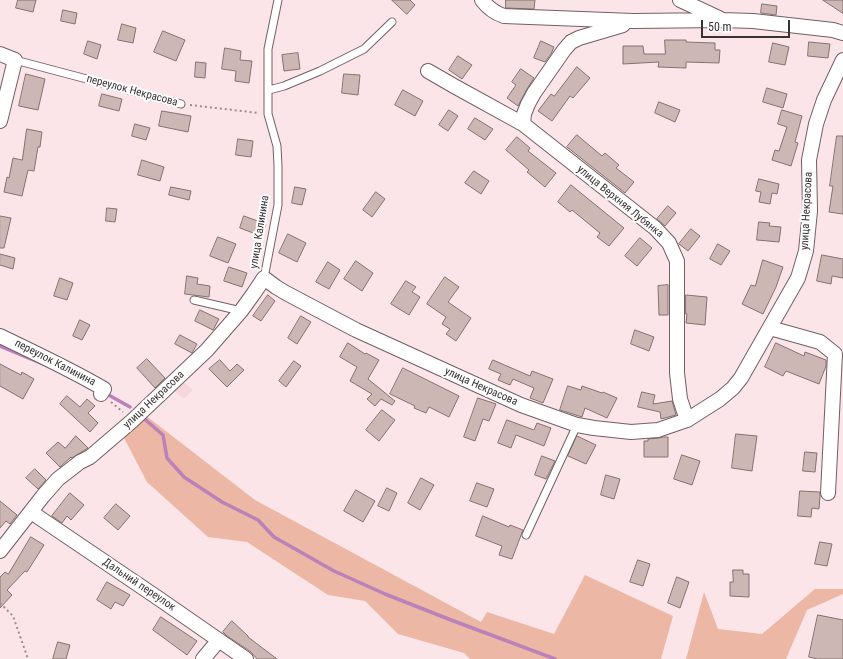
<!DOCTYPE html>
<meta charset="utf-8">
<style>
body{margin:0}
#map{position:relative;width:843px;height:659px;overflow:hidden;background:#fce5e9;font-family:"Roboto Condensed",sans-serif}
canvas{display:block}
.scale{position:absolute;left:701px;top:20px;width:89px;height:18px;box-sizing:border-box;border:2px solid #393032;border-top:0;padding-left:5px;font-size:12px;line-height:14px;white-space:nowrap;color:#393032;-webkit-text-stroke:3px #fff;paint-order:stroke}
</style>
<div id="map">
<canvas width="843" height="659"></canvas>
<div class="scale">50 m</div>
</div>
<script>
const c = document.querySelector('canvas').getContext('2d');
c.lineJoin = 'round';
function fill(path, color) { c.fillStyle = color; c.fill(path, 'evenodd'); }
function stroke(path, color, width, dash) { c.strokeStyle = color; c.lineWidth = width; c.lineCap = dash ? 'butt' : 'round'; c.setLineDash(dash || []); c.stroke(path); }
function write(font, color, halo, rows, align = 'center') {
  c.font = font + ' "Roboto Condensed",sans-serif'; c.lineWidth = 4; c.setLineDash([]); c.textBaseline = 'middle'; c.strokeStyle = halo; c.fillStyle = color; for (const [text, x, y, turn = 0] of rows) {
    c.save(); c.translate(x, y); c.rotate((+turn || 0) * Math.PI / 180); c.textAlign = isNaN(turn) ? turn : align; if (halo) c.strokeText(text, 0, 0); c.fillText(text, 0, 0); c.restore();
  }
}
const built = new Path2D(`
 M181 380 193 390 184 399 173 390Z`);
const green = new Path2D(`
 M145 415 255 500 481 622 487 612 554 634 585 575 673 616 661 659H470L464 653 398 634 365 601 328 595 247 542 208 537 147 482 123 436Z
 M815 589H843V594L807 610 786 659H686L704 592 718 629 762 634Z`);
const stream = new Path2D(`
 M0 346 43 364
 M105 393 130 407
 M141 416 163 435 167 458 184 477 222 502 258 520 274 537 334 571 385 594 451 620 555 659`);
const building = new Path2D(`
 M18 0H36L33 12 16 8Z
 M392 0H410L415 5 407 14Z
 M506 0H535L534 9 506 8Z
 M823 0H843V13Z
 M762 4 777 6 776 15 761 13Z
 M63 10 77 13 75 24 61 21Z
 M122 24 136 28 133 43 118 40Z
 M163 31 185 40 176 61 154 52Z
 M665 40H686V42L715 43V50H720L719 63 686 62V68L658 67 659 62 623 64V46H643L644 54H665Z
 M88 41 101 45 97 59 84 54Z
 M541 41 554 47 551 54 545 62 534 58Z
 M809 42 830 44 828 58 808 56Z
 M773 43 789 47 785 65 769 62Z
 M225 48 241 51 240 60 252 61 249 83 235 81 236 71 222 69Z
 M298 53 300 69 284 71 282 55Z
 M458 56 472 65 462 79 449 70Z
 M196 62 206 63 205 78 195 77Z
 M577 67 590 78 573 98 570 96 552 121 538 111 551 94 554 96Z
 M521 69 534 78 527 89 518 106 507 98 516 85 512 82Z
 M26 74 45 79 38 110 19 106Z
 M344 74 360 75 358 95 342 93Z
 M767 88 787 94 783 108 763 102Z
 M403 90 423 101 415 116 395 105Z
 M102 94 122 99 119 111 99 106Z
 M659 102 680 110 675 122 655 113Z
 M449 110 458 116 448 131 439 125Z
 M782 110 802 116 795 142 798 143 791 166 772 160 775 150 779 151 787 127 778 124Z
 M162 111 191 116 188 132 159 126Z
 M475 118 493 129 485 140 468 129Z
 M135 124 150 128 146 140 132 136Z
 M27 129 42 132 40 147H38L34 171 28 170 22 196 4 192 7 177 9 178 13 158 22 160Z
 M577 135 602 156 605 153 619 165 616 168 634 182 625 193 567 147Z
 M837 136H843V214L829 212 833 186H830Z
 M517 137 530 148 528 151 556 173 545 187 527 172 529 170 506 150Z
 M238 139 253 141 251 157 236 155Z
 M142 160 164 167 160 181 138 175Z
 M474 171 489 181 481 194 465 183Z
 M759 179 779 184 777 194 772 193 770 204 759 202 761 192 756 191Z
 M571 185 624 228 609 246 597 237 600 233 572 210 570 212 558 202Z
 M171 187 191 191 189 200 169 195Z
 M295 187 306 189 302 205 292 203Z
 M376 192 385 199 372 217 363 210Z
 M668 206 676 213 665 226 657 219Z
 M107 208 117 209 115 222 106 221Z
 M0 216 11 218 4 248H0Z
 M244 216 266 224 261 236 240 228Z
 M759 222 770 223 769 226 781 227 779 242 757 240Z
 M691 229 700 236 688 251 679 244Z
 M288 234 306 243 297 262 279 253Z
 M218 237 236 244 228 263 210 256Z
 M640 238 652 248 637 266 625 256Z
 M718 244 730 251 721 265 710 259Z
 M0 254 15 258 13 269 0 265Z
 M822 255 843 259V278L832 276 831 284 817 281Z
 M763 260 783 267 776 287 763 314 742 304 751 285 755 286Z
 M356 261 373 273 362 291 344 279Z
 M328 262 340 270 329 289 316 282Z
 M229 267 247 273 242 287 224 281Z
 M187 276 198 278 197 284 210 286 209 297 185 294Z
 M445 277 459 287 448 302 471 318 456 341 446 334 450 329 442 324 446 317 427 304Z
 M60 278 73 283 67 300 54 296Z
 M406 281 416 287 412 292 420 297 409 315 391 304Z
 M668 285V315H659L658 286Z
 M268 295 275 301 261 321 253 316Z
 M686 295 707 297 705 325 686 323 687 314H686Z
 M200 310 219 319 213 330 195 321Z
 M301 316 311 322 297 344 288 338Z
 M80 320 90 325 82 340 73 336Z
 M635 330 654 337 649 351 631 344Z
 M180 335 197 344 192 353 175 344Z
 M348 343 365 354 366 353 379 360 368 379 395 401 392 405 381 399 375 406 367 399 372 394 350 381 357 367 340 357Z
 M776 343 804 356 805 352 826 360V366L819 384 786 371 783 376 765 367Z
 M147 359 165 378 155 388 137 368Z
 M220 360 230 371 237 364 244 370 227 387 209 369Z
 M493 360 530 376 532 371 553 379 543 403 530 398 534 388 513 379 510 385 498 380 501 374 489 369Z
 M294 361 301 366 286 387 279 381Z
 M0 364 21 375 22 372 34 379 23 399 0 386Z
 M403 368 459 396 449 417 429 407 426 413 414 408 415 406 390 394Z
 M568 386 581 390 582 386 602 393 603 392 617 398 607 418 585 408 582 417 560 410Z
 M642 392 655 395 653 404 672 401 676 415 661 419 660 412 638 407Z
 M67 396 80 407 87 399 95 406 88 413 98 423 90 432 60 404Z
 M478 398 496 404 489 421 483 419 475 441 464 437Z
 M382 410 395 420 379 441 366 430Z
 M507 420 534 430 537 423 551 428 544 446 516 435 511 448 498 443Z
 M736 434 757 436 752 471 732 468Z
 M76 436 88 448 72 458 71 457 60 467 46 453 58 442 65 448Z
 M577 436 596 445 586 464 568 456Z
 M664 437H668V457H644V441H648V439L659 438Z
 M805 452 817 453 815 472 803 471Z
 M682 455 700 461 692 485 674 479Z
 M542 456 555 461 546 479 535 475Z
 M35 469 46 480 38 489 26 478Z
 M606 475 620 479 614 499 601 495Z
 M421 478 434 485 420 510 408 503Z
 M477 483 494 489 487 507 470 501Z
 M387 488 397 493 389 511 378 506Z
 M356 490 375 501 363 522 344 511Z
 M800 491 820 492V496L819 509 812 508 811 517 798 516Z
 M70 493 84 505 71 520 67 516 62 523 52 516Z
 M0 501 17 515 10 524 6 521 0 528Z
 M116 504 130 516 118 530 104 518Z
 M483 516 509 527 510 525 523 530 512 559 499 555 502 546 476 536Z
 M31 537 44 545 27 572 25 571 7 590 12 595 0 608V577L5 572 8 574Z
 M820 542 832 544 827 566 815 564Z
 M638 560 650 564 643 586 630 582Z
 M733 570H743V574H749V597L730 596V582H733Z
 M677 577 689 582 680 608 668 603Z
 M107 582 130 595 123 606 115 602 111 609 97 600Z
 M818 615 843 620V659H817L809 657Z
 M161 617 197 641 187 655 153 630Z
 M232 621 248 636V637L277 659H257L251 652 227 636 223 632Z
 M58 642 70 645 66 659H53Z`);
const path = new Path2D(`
 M190 105 259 113
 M111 402 123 412
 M0 603 13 616 28 659`);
const service = new Path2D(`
 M15 60 181 104
 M269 90 284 86 320 71 364 49 392 22
 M264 278 278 205V166L277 146 268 114V49L278 0
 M194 300 241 311
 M526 535 577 425`);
const minor = new Path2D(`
 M482 0C488 8 495 13 504 16L633 21 722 20 753 21 833 30 843 33
 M680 0 719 18
 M0 54 15 60 0 121
 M428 71 454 86 523 124 655 228 669 243 677 261V373L680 399 687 420
 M523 124 524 114 528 104 534 93 564 50 571 42 579 38 623 25
 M770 328 820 342 835 354 828 493
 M0 336C35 353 70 369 104 389L101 394
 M31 512 158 598 246 659
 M0 551 43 496 58 479 80 462 90 457 132 421 207 350 241 311 254 293 264 278 276 287 286 293 356 330 521 405 577 425 594 428 631 432 658 430 687 420 720 399 733 388 741 378 798 278 806 251 810 211 809 160 816 124 824 100 843 60
 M203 659 219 640`);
const streetNames = [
 ["переулок Некрасова",132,91,15],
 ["улица Верхняя Лубянка",620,202,39],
 ["улица Некрасова",807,211,-87],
 ["улица Калинина",260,232,-81],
 ["переулок Калинина",55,363,27],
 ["улица Некрасова",481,387,24],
 ["улица Некрасова",154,400,-43],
 ["Дальний переулок",139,585,34]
];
fill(built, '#f5d7dd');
fill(green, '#ecb7a4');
stroke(stream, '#bb81b9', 3.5);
fill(building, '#cdb7b5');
stroke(building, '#85716f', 1);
stroke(service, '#725f63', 9);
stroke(minor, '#725f63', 16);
stroke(path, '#9c8c8f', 2, [2, 3]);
stroke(service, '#fff', 7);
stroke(minor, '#fff', 14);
write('11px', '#393032', '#fff', streetNames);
</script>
